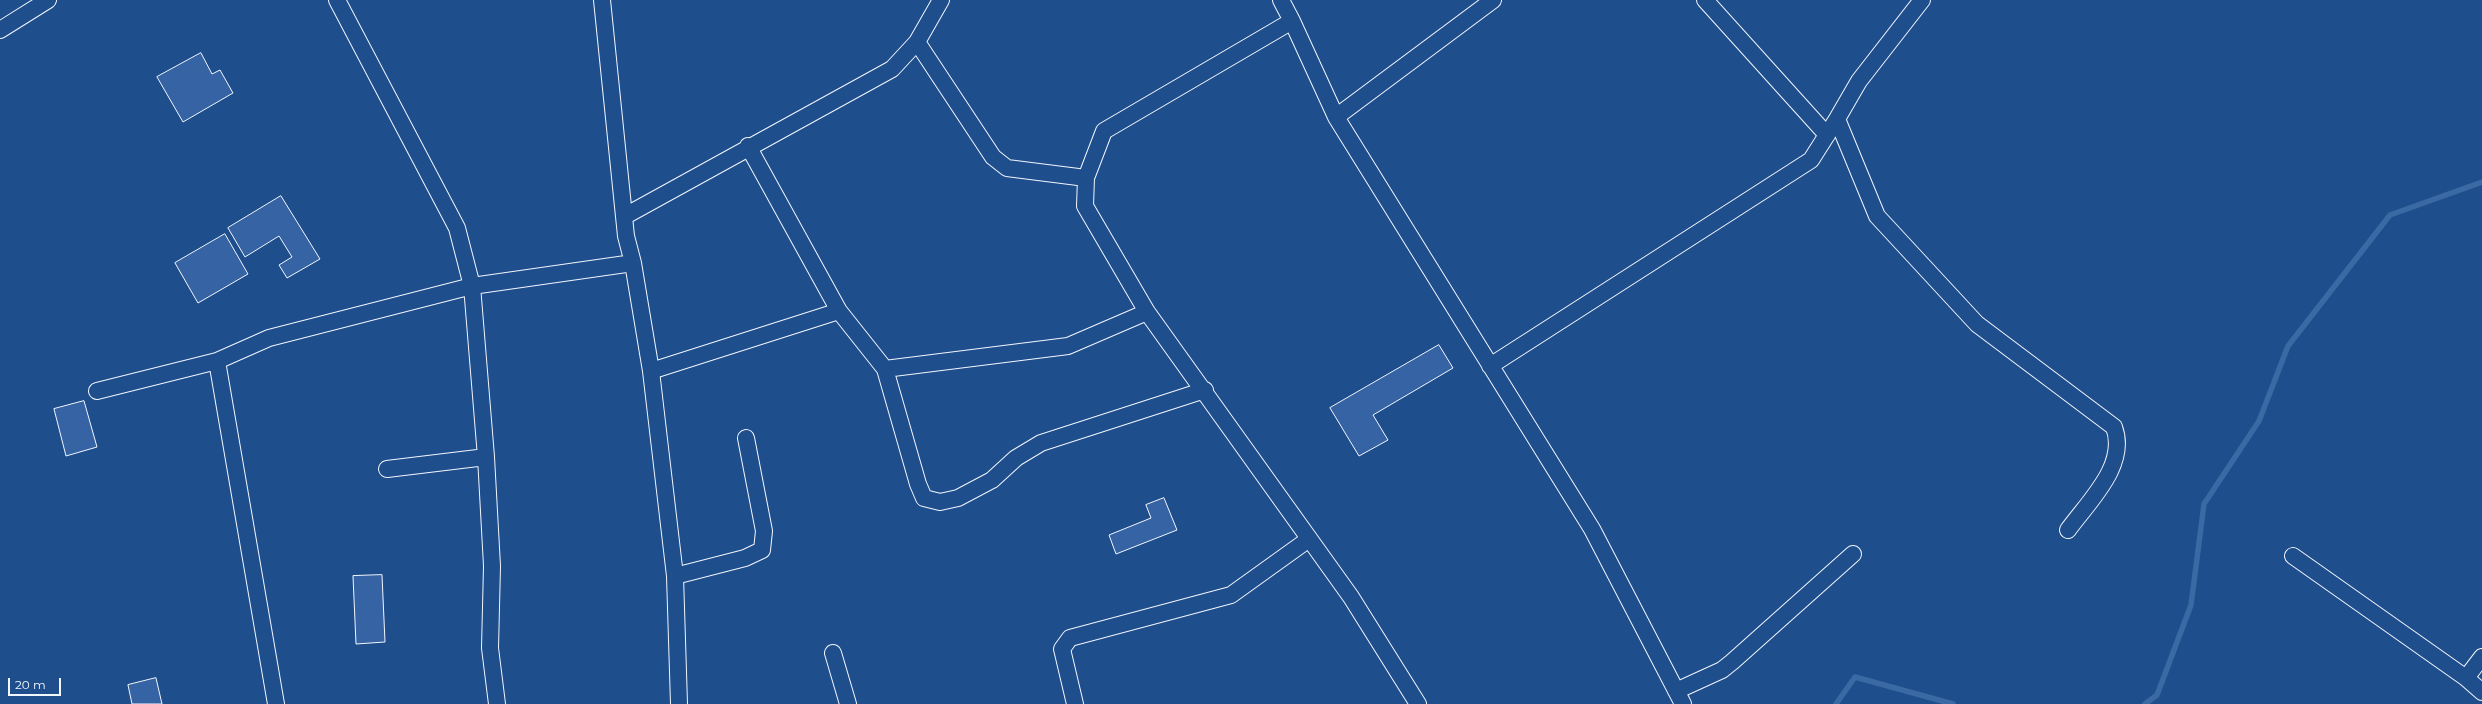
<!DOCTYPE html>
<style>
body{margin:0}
#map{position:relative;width:2482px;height:704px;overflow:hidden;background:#1f4e8c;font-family:Montserrat,sans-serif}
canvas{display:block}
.scale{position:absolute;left:8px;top:678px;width:53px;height:18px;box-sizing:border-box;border:2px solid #f2f6ff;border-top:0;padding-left:5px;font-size:12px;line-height:14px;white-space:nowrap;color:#f2f6ff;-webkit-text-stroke:3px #1f4e8c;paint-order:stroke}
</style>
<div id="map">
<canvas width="2482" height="704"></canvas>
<div class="scale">20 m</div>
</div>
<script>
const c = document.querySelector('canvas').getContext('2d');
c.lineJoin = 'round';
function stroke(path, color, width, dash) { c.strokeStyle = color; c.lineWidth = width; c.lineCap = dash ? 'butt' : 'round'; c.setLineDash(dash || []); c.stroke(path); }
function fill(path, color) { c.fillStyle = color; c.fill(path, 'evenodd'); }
const stream = new Path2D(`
 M1836 704 1855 677 1953 704
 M2145 704 2157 695 2191 605 2204 504 2259 421 2288 346 2390 215 2482 182`);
const building = new Path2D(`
 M201 53 212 74 220 70 233 93 183 122 157 77Z
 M281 196 320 259 287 278 279 265 292 257 279 236 245 257 228 228Z
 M225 234 248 274 198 303 175 263Z
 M1439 345 1453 368 1373 415 1388 440 1359 456 1330 408Z
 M84 401 97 447 66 456 54 409Z
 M1164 498 1177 530 1116 554 1109 535 1151 518 1146 505Z
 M382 575 385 642 356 644 353 576Z
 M156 678 162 704H132L128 685Z`);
const street = new Path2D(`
 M337 0 457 228 472 286 486 457 492 566 490 648 497 704
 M602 0 626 236 633 263 651 371 675 576 679 704
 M1281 0 1292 21 1104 131 1086 178 1085 206 1147 312 1351 597 1418 704
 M1705 0 1827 135
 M1922 0 1859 81 1837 119 1877 216 1977 324 2114 427C2128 465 2089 501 2068 530
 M1292 21 1336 117 1592 529 1683 704
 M0 30 48 0
 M917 42 993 157 1007 168 1086 178
 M1336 117 1493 0
 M748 146 839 311 885 369 1068 346 1147 312
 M625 216 892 69 917 42 941 0
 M217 361 276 704
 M1490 366 1811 160 1837 119
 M885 369 918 484 924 498 940 502 958 498 992 480 1016 458 1041 443 1205 390
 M651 371 839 311
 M97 391 217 361 269 338 472 286 633 263
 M387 469 486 457
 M2293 556 2466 678 2482 692
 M675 576 745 558 762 550 764 531 746 438
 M833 653 848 704
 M2466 678 2482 657
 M1676 691 1722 670 1732 662 1853 554
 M1075 704 1062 649 1070 638 1231 595 1309 539`);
stroke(stream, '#3b69a3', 5.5);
fill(building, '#3563a3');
stroke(building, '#f2f6ff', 1);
stroke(street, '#f2f6ff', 18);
stroke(street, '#1f4e8c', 16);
</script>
